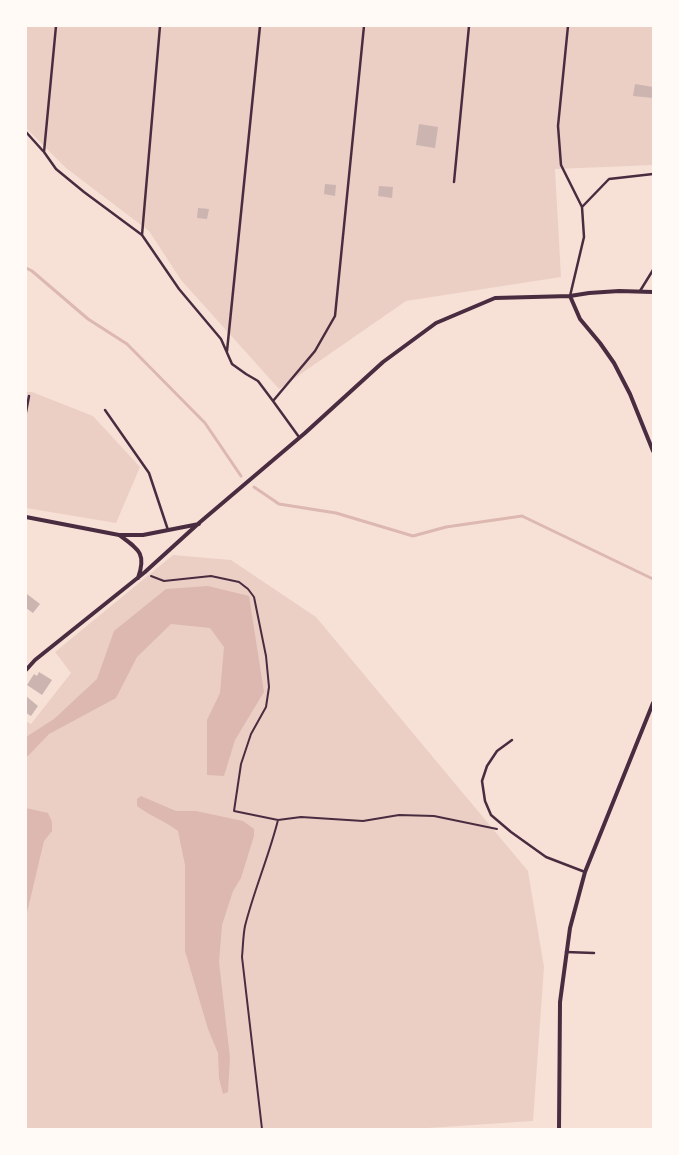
<!DOCTYPE html>
<style>
body{margin:0}
#map{position:relative;width:679px;height:1155px;overflow:hidden;background:#f7e1d7;font-family:"PT Sans",sans-serif}
canvas{display:block}
.frame{position:absolute;inset:0;border:27px solid #fffaf5;pointer-events:none}
</style>
<div id="map">
<canvas width="679" height="1155"></canvas>
<div class="frame"></div>
</div>
<script>
const c = document.querySelector('canvas').getContext('2d');
c.lineJoin = 'round';
function fill(path, color) { c.fillStyle = color; c.fill(path, 'evenodd'); }
function stroke(path, color, width, dash) { c.strokeStyle = color; c.lineWidth = width; c.lineCap = dash ? 'butt' : 'round'; c.setLineDash(dash || []); c.stroke(path); }
const green = new Path2D(`
 M26 26H653V165L555 169 561 277 406 301 279 389 181 280 149 231 66 168 26 128Z
 M26 392H32L93 416 140 467 116 523 26 508Z
 M173 555 231 560 316 617 528 871 544 967 533 1121 413 1129H26V721L31 724 71 673 55 652Z`);
const water = new Path2D(`
 M208 586 249 596 264 692 235 740 224 776 207 775V720L220 693 224 647 210 628 171 624 137 657 116 698 49 734 28 756H26V737L54 719 97 679 114 631 166 589Z
 M141 796 176 811H196L243 821 254 829V836L241 878 233 891 222 925 219 962 230 1058 228 1092 223 1094 219 1078 218 1053 208 1029 185 951V865L178 831C165 821 150 816 137 806V799Z
 M26 808 48 813 52 822V831L44 841 26 917Z`);
const stream = new Path2D(`
 M26 268 32 271 88 319 127 344 205 423 241 476
 M254 487 279 504 336 513 413 536 446 527 522 516 653 579`);
const building = new Path2D(`
 M635 84 653 87V98L633 96Z
 M419 124 438 127 435 148 416 145Z
 M325 184 336 185 335 196 324 194Z
 M379 186 393 187 392 198 378 196Z
 M198 208 209 209 207 219 197 218Z
 M27 594 40 604 33 613 26 608Z
 M39 672 52 680 42 695 27 685 34 674 37 676Z
 M26 696 38 706 31 716 26 713Z`);
const path = new Path2D(`
 M151 576 164 581 211 576 239 582 248 589 254 597 266 656 269 687 266 707 251 734 241 764 234 811 278 820C269 856 254 890 245 926 243 936 243 947 242 957L262 1129
 M278 820 301 817 363 821 399 815 434 816 497 829`);
const service = new Path2D(`
 M56 26 44 152 56 169 84 192 142 235
 M160 26 142 235 179 289 221 339 232 364 246 374 258 381 273 401
 M568 26 558 126 561 165 582 207 584 237 570 296
 M26 132 43 151
 M454 182 469 26
 M582 207 609 179 653 174
 M640 291 653 270
 M227 351 260 26
 M105 410 149 473 168 530
 M26 412 29 396
 M299 437 273 401 315 351 335 316 364 26
 M512 740 497 751 487 766 482 781 485 801 491 815 511 832 546 857 585 872
 M566 952 594 953`);
const minor = new Path2D(`
 M570 296 580 319 600 343 614 363 630 394 653 451
 M26 517 119 535H143L199 524
 M119 535C138 549 147 553 138 578
 M26 670 35 660 145 572 199 523 305 433 383 362 436 323 495 298 570 296 589 293 619 291 653 292
 M559 1129 560 1002 570 928 585 872 653 703`);
fill(green, '#ebcfc5');
fill(water, '#dcb8b0');
stroke(stream, '#dcb8b0', 3);
fill(building, '#ccb4b1');
stroke(path, '#4a2c40', 2);
stroke(service, '#4a2c40', 2.5);
stroke(minor, '#4a2c40', 4);
</script>
